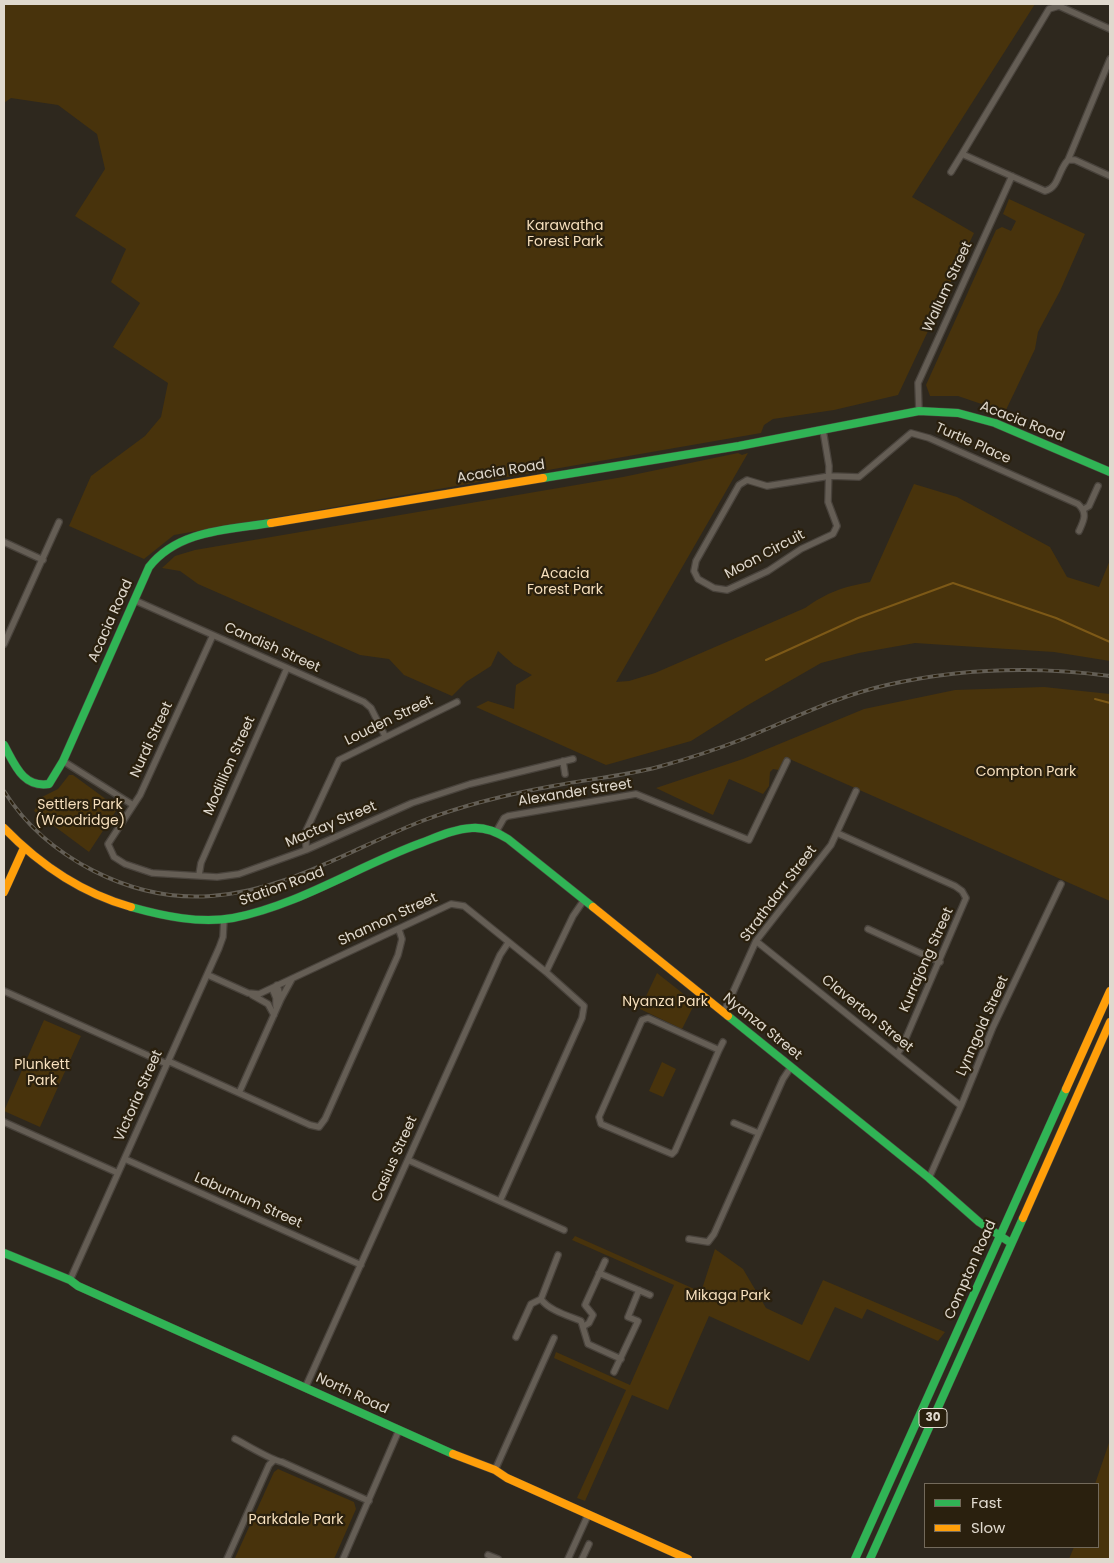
<!DOCTYPE html>
<style>
body{margin:0}
#map{position:relative;width:1114px;height:1563px;overflow:hidden;background:#2e281e;font-family:Poppins,sans-serif}
canvas{display:block}
.frame{position:absolute;inset:0;border:5px solid #e0d9ce;pointer-events:none}
.legend{position:absolute;left:924px;top:1483px;width:175px;height:65px;box-sizing:border-box;background:#2a200e;border:1px solid #736a5b;margin:0;padding:6px 9px;list-style:none;font-size:15px;color:#e0d9ce}
.legend li{display:flex;align-items:center;gap:10px;height:25px}
.legend b{width:25px;border:1px solid #736a5b}
</style>
<div id="map">
<canvas width="1114" height="1563"></canvas>
<div class="frame"></div>
<ul class="legend">
<li><b style="height:6px;background:#30b455"></b>Fast</li>
<li><b style="height:6px;background:#ff9f0a"></b>Slow</li>
</ul>
</div>
<script>
const c = document.querySelector('canvas').getContext('2d');
c.lineJoin = 'round';
function fill(path, color) { c.fillStyle = color; c.fill(path, 'evenodd'); }
function stroke(path, color, width, dash) { c.strokeStyle = color; c.lineWidth = width; c.lineCap = dash ? 'butt' : 'round'; c.setLineDash(dash || []); c.stroke(path); }
function write(font, color, halo, rows, align = 'center') {
  c.font = font + ' Poppins,sans-serif'; c.lineWidth = 4.5; c.setLineDash([]); c.textBaseline = 'middle'; c.strokeStyle = halo; c.fillStyle = color; for (const [text, x, y, turn = 0] of rows) {
    c.save(); c.translate(x, y); c.rotate((+turn || 0) * Math.PI / 180); c.textAlign = isNaN(turn) ? turn : align; if (halo) c.strokeText(text, 0, 0); c.fillText(text, 0, 0); c.restore();
  }
}
const green = new Path2D(`
 M4 4H1035L912 197 974 233 898 395 834 410 773 419 764 425 761 433 174 535 144 559 69 526 91 476 145 436 161 417 168 383 113 347 140 303 111 282 126 249 75 216 105 169 97 134 58 105 11 98 4 103Z
 M1009 199 1085 234 1060 291 1038 332 1035 349 1005 412 958 396H930L926 385 996 230 1002 227 1011 231 1016 221 1003 214Z
 M738 453 742 455 748 453 616 682 629 681 655 673 805 608C828 592 842 587 870 582L914 484 957 497 1050 547 1067 577 1099 587 1110 560V661L1054 652 915 643 859 653 821 663 748 705 691 741 606 765 476 707 488 701 514 709 516 685 532 675 514 665 498 651 491 666 466 682 452 696 404 675 389 659 360 655 198 584 180 571 162 568 175 556 195 550 623 477Z
 M1044 687 1110 694V901L785 757 779 770 773 769 770 772 769 786 763 794 729 779 713 815 656 788 743 759 864 709 955 690Z
 M69 775H73L118 808 89 852 34 811 42 797 58 789Z
 M657 973 695 1003 682 1029 640 1009Z
 M44 1020 81 1036 40 1127 4 1111Z
 M662 1062 676 1069 663 1097 649 1091Z
 M575 1236 701 1292 715 1249 743 1269 766 1308 802 1325 823 1280 945 1332 938 1341 867 1309 862 1319 835 1307 809 1361 709 1316 668 1410 632 1395 585 1501 577 1498 626 1390 554 1358 556 1352 630 1385 674 1285 572 1240Z
 M1110 1440V1559H1069L1074 1547H1098V1484H1095Z
 M278 1469 354 1502 356 1509 334 1559 235 1558 274 1472Z`);
const stream = new Path2D(`
 M766 660 858 618 953 583 1056 618 1110 642
 M1095 699 1110 703`);
const street = new Path2D(`
 M1110 29 1059 6 1049 9 962 154 1045 191C1059 188 1058 170 1068 160H1075L1110 176
 M1068 160 1110 59
 M951 172 962 154
 M919 411 918 383 1012 176
 M823 430 829 466 828 502 837 526 833 534 801 549 768 571 727 590 714 588 698 579 694 571 696 561 739 485 747 480 767 486 830 476 859 477 911 433 929 438 1078 504C1088 513 1084 520 1079 531
 M1084 509 1089 506 1098 486
 M4 542 43 560
 M134 600 364 702 371 708 385 736
 M213 635 140 795 108 844 114 857 125 864 152 873 217 877 239 874 306 850 412 803 470 784 573 759
 M4 644 59 522
 M63 761 133 805
 M563 761 565 774
 M496 832 504 818 508 816 636 794 749 840 787 761
 M837 833 955 886 962 891 966 898 902 1047 897 1054
 M306 850V831L339 760 457 702
 M199 875 201 863 287 668
 M868 929 940 962
 M756 941 961 1106
 M546 972 573 916 584 900
 M208 975 248 993 259 994 451 904 464 906 546 972 584 1006 582 1018 500 1201
 M272 988 276 998V1006
 M4 991 167 1064
 M252 995 268 1004 274 1015
 M281 999 292 979
 M724 1012 756 941 831 845 856 791
 M719 1050 648 1018 642 1020 599 1117 601 1124 672 1154 675 1151 719 1050 723 1042
 M168 1061 310 1125 319 1127 325 1119 398 955 402 939 399 930
 M239 1093 281 999 277 985
 M4 1122 118 1173
 M734 1123 758 1133
 M125 1159 361 1265
 M408 1160 564 1230
 M929 1178 961 1106 993 1027 1061 884
 M689 1239 708 1242 714 1234 783 1079 791 1067
 M558 1255 541 1299C548 1310 569 1316 581 1321L588 1344 621 1359
 M599 1273 650 1295
 M70 1280 219 948 223 937 224 919
 M584 1326 589 1323 593 1315 585 1305 605 1261
 M516 1337 531 1304 541 1299
 M614 1372 638 1321 628 1317 639 1290
 M306 1386 500 955 508 943
 M235 1439C247 1445 271 1460 282 1462L369 1501
 M495 1470 554 1338
 M488 1555 498 1559
 M227 1559 269 1465 273 1461
 M343 1559 399 1430
 M568 1559 588 1515
 M582 1559 589 1544`);
const fast = new Path2D(`
 M543 478 739 446 919 411 958 413 995 423 1110 472
 M4 745C15 765 23 788 49 784L63 761 149 567C178 530 227 530 271 523
 M131 907C163 916 200 924 233 918 299 905 358 866 421 843 437 837 454 829 472 828 485 827 497 832 508 839L593 907
 M728 1016 929 1178 979 1222 1011 1243
 M4 1253 70 1280 78 1286 453 1454
 M855 1559 1066 1089
 M870 1559 1023 1218`);
const slow = new Path2D(`
 M271 523 543 478
 M4 828C40 865 81 893 131 907
 M4 892 23 850
 M593 907 728 1016
 M1066 1089 1110 991
 M1023 1218 1110 1022
 M453 1454 495 1470 507 1478 688 1559`);
const rail = new Path2D(`
 M4 791C46 858 132 902 211 896 287 891 353 848 422 821 464 805 509 794 553 786 589 779 624 776 658 767 687 759 715 750 743 739 790 720 837 696 887 685 961 668 1035 666 1110 676`);
const shields = [
 [933,1418,28]
];
const shieldNames = [
 ["30",933,1418]
];
const parkNames = [
 ["Karawatha",565,226],
 ["Forest Park",565,242],
 ["Acacia",565,574],
 ["Forest Park",565,590],
 ["Compton Park",1026,772],
 ["Settlers Park",80,805],
 ["(Woodridge)",80,821],
 ["Nyanza Park",665,1002],
 ["Plunkett",42,1065],
 ["Park",42,1081],
 ["Mikaga Park",728,1296],
 ["Parkdale Park",296,1520]
];
const streetNames = [
 ["Wallum Street",948,287,-65],
 ["Acacia Road",1022,422,21],
 ["Turtle Place",973,444,24],
 ["Acacia Road",501,472,-9],
 ["Moon Circuit",765,555,-28],
 ["Acacia Road",111,621,-66],
 ["Candish Street",272,648,24],
 ["Louden Street",389,721,-26],
 ["Nurdi Street",152,740,-65],
 ["Modillion Street",230,766,-66],
 ["Alexander Street",575,793,-9],
 ["Mactay Street",331,825,-23],
 ["Station Road",282,887,-20],
 ["Strathdarr Street",779,894,-53],
 ["Shannon Street",388,920,-25],
 ["Kurrajong Street",927,960,-66],
 ["Claverton Street",867,1014,39],
 ["Lynngold Street",983,1026,-66],
 ["Nyanza Street",762,1027,39],
 ["Victoria Street",139,1096,-66],
 ["Casius Street",395,1159,-66],
 ["Laburnum Street",248,1201,24],
 ["Compton Road",971,1270,-66],
 ["North Road",352,1394,25]
];
fill(green, '#48330c');
stroke(stream, '#7d5917', 2);
stroke(street, '#49433c', 8);
stroke(fast, '#49433c', 9);
stroke(slow, '#49433c', 9);
stroke(street, '#655e55', 5.5);
stroke(fast, '#30b455', 8);
stroke(slow, '#ff9f0a', 8);
stroke(rail, '#635e55', 4);
stroke(rail, '#2a200e', 2, [5.5]);
for (const [x, y, w] of shields) { const box = new Path2D(); box.roundRect(x - w / 2, y - 9.5, w, 19, 4); c.fillStyle = '#2a200e'; c.fill(box); stroke(box, '#e0d9ce', 1); }
write('bold 12px', '#e0d9ce', null, shieldNames);
write('14px', '#f6dfbd', '#2a200e', parkNames);
write('14px', '#e0d9ce', '#2a200e', streetNames);
</script>
